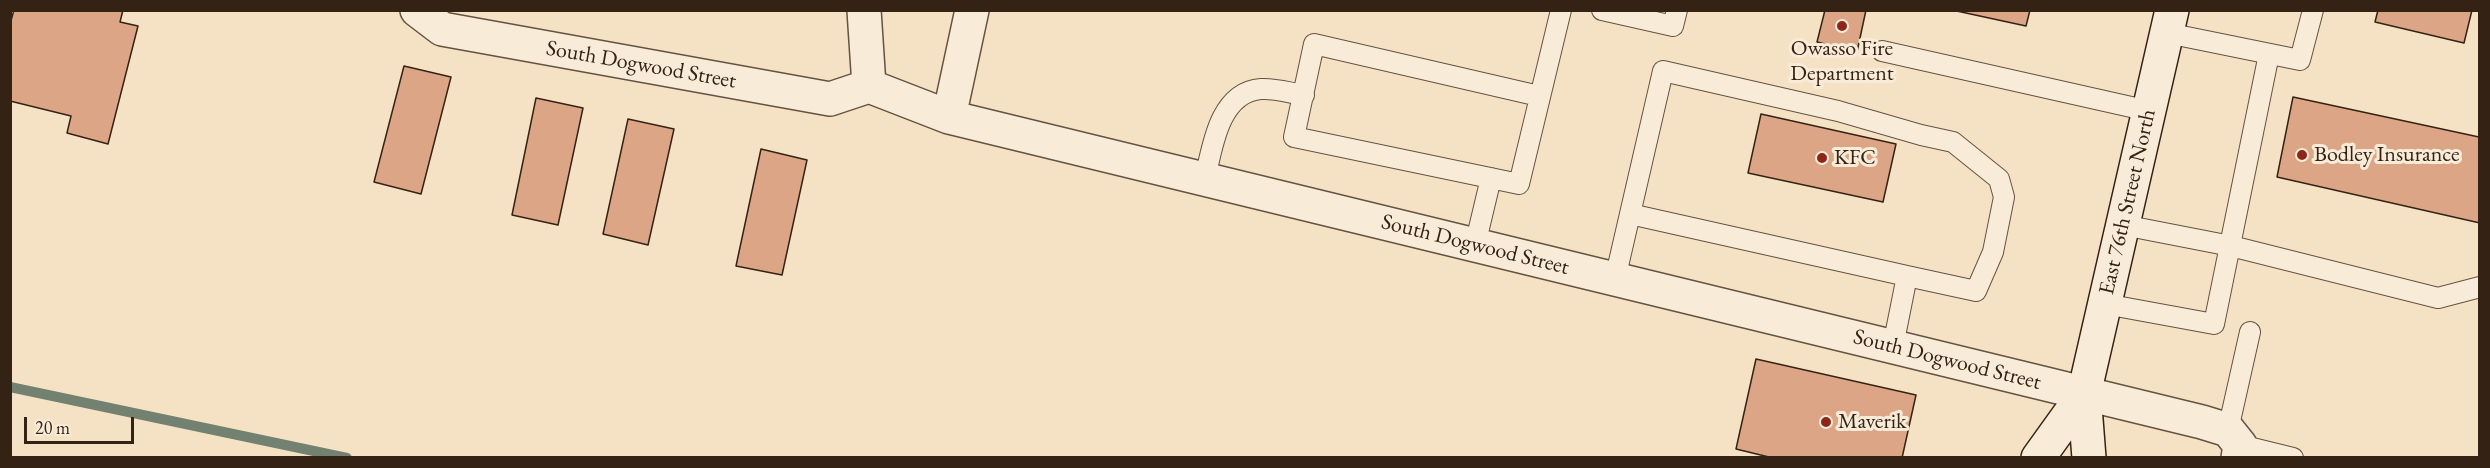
<!DOCTYPE html>
<style>
body{margin:0}
#map{position:relative;width:2490px;height:468px;overflow:hidden;background:#f5e2c4;font-family:"EB Garamond",serif}
canvas{display:block}
.frame{position:absolute;inset:0;border:12px solid #342315;pointer-events:none}
.scale{position:absolute;left:24px;top:417px;width:110px;height:27px;box-sizing:border-box;border:3px solid #342315;border-top:0;padding-left:8px;font-size:18px;line-height:21px;white-space:nowrap;color:#342315;-webkit-text-stroke:4px #f8ecd9;paint-order:stroke}
</style>
<div id="map">
<canvas width="2490" height="468"></canvas>
<div class="frame"></div>
<div class="scale">20 m</div>
</div>
<script>
const c = document.querySelector('canvas').getContext('2d');
c.lineJoin = 'round';
function stroke(path, color, width, dash) { c.strokeStyle = color; c.lineWidth = width; c.lineCap = dash ? 'butt' : 'round'; c.setLineDash(dash || []); c.stroke(path); }
function fill(path, color) { c.fillStyle = color; c.fill(path, 'evenodd'); }
function write(font, color, halo, rows, align = 'center') {
  c.font = font + ' "EB Garamond",serif'; c.lineWidth = 6; c.setLineDash([]); c.textBaseline = 'middle'; c.strokeStyle = halo; c.fillStyle = color; for (const [text, x, y, turn = 0] of rows) {
    c.save(); c.translate(x, y); c.rotate((+turn || 0) * Math.PI / 180); c.textAlign = isNaN(turn) ? turn : align; if (halo) c.strokeText(text, 0, 0); c.fillText(text, 0, 0); c.restore();
  }
}
const stream = new Path2D(`
 M10 387 347 458`);
const building = new Path2D(`
 M14 10H123L120 22 138 26 108 144 67 133 71 116 10 101V24Z
 M1825 10H1866L1857 52 1817 42Z
 M1952 10H2030L2026 26Z
 M2378 10H2472L2464 43 2375 22Z
 M404 66 451 77 421 194 374 182Z
 M2293 97 2479 137 2480 134V223L2277 177Z
 M536 98 583 108 558 225 512 215Z
 M1761 114 1896 144 1883 202 1748 173Z
 M628 119 674 129 648 245 603 234Z
 M761 149 807 160 782 275 736 266Z
 M1756 359 1916 395 1902 458H1773L1736 449Z`);
const service = new Path2D(`
 M1602 10 1673 26 1677 10
 M2167 33 2300 60 2313 10
 M1882 51 2149 111
 M1539 96 1314 44 1294 137 1519 184 1561 10
 M1205 179C1212 148 1219 92 1261 89 1275 88 1290 93 1304 95
 M1630 214 1663 71 1838 111 1921 135 1953 142 1999 179 2004 197 1993 252 1976 291 1907 276
 M2123 225 2231 246 2438 298 2480 287
 M1475 245 1491 178
 M1615 279 1630 214 1907 276 1893 346
 M2105 304 2214 324 2269 54
 M2228 430 2250 332
 M2240 445 2293 458`);
const minor = new Path2D(`
 M417 10 442 29 830 99 869 86 949 117 2202 422 2228 430 2240 445 2238 458
 M864 10 869 86
 M949 117 972 10`);
const secondary = new Path2D(`
 M2038 458 2084 394
 M2089 458 2084 394 2172 10`);
const markers = [
 [1842,26,6,"#8f2418"],
 [2302,155,6,"#8f2418"],
 [1822,158,6,"#8f2418"],
 [1826,422,6,"#8f2418"]
];
const poiNames = [
 ["Owasso Fire",1842,49,"center"],
 ["Department",1842,74,"center"],
 ["Bodley Insurance",2314,155],
 ["KFC",1834,158],
 ["Maverik",1838,422]
];
const streetNames = [
 ["South Dogwood Street",641,65,10],
 ["East 76th Street North",2128,202,-77],
 ["South Dogwood Street",1475,245,14],
 ["South Dogwood Street",1947,360,14]
];
stroke(stream, '#738171', 10);
fill(building, '#dca586');
stroke(building, '#342315', 1.5);
stroke(service, '#645341', 22);
stroke(minor, '#645341', 36);
stroke(secondary, '#342315', 36);
stroke(service, '#f8ecd9', 20);
stroke(minor, '#f8ecd9', 33);
stroke(secondary, '#f8ecd9', 33);
for (const [x, y, r, color] of markers) { const dot = new Path2D(); dot.arc(x, y, r, 0, 2 * Math.PI); c.fillStyle = color; c.fill(dot); stroke(dot, '#f8ecd9', 2); }
write('22px', '#342315', '#f8ecd9', poiNames, 'left');
write('22px', '#342315', '#f8ecd9', streetNames);
</script>
